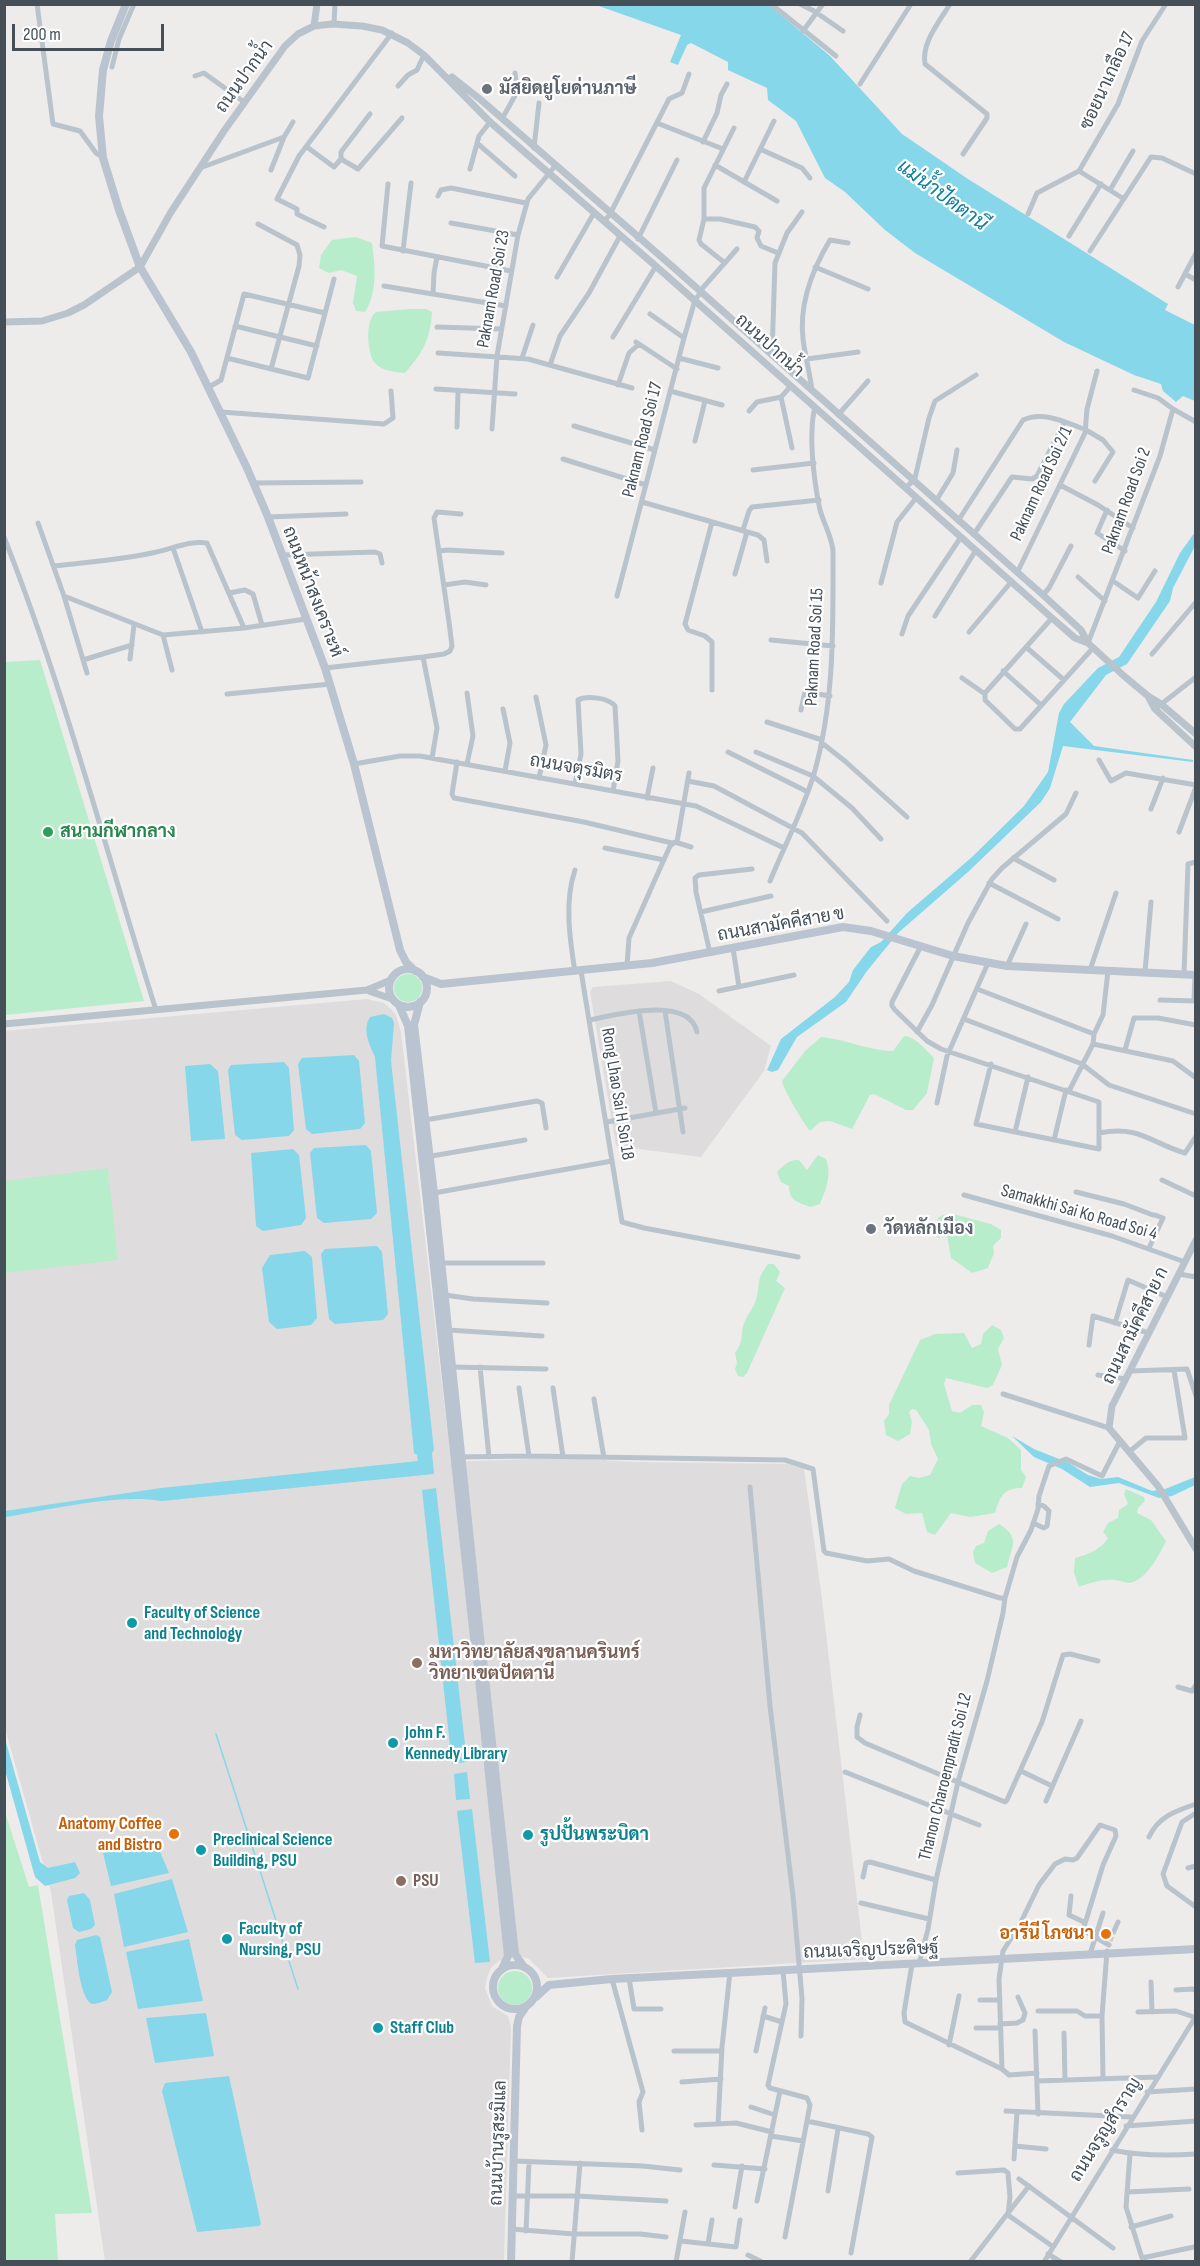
<!DOCTYPE html>
<meta charset="utf-8">
<style>
body{margin:0}
#map{position:relative;width:1200px;height:2266px;overflow:hidden;background:#eeebeb;font-family:"Sofia Sans Condensed",sans-serif}
canvas{display:block}
.frame{position:absolute;inset:0;border:6px solid #444f58;pointer-events:none}
.scale{position:absolute;left:12px;top:24px;width:152px;height:27px;box-sizing:border-box;border:3px solid #444f58;border-top:0;padding-left:8px;font-size:18px;line-height:21px;white-space:nowrap;color:#444f58;-webkit-text-stroke:4px #fff;paint-order:stroke}
</style>
<div id="map">
<canvas width="1200" height="2266"></canvas>
<div class="frame"></div>
<div class="scale">200 m</div>
</div>
<script>
const c = document.querySelector('canvas').getContext('2d');
c.lineJoin = 'round';
function fill(path, color) { c.fillStyle = color; c.fill(path, 'evenodd'); }
function stroke(path, color, width, dash) { c.strokeStyle = color; c.lineWidth = width; c.lineCap = dash ? 'butt' : 'round'; c.setLineDash(dash || []); c.stroke(path); }
function write(font, color, halo, rows, align = 'center') {
  c.font = font + ' "Sofia Sans Condensed",Sarabun,sans-serif'; c.lineWidth = 4.5; c.setLineDash([]); c.textBaseline = 'middle'; c.strokeStyle = halo; c.fillStyle = color; for (const [text, x, y, turn = 0] of rows) {
    c.save(); c.translate(x, y); c.rotate((+turn || 0) * Math.PI / 180); c.textAlign = isNaN(turn) ? turn : align; if (halo) c.strokeText(text, 0, 0); c.fillText(text, 0, 0); c.restore();
  }
}
const education = new Path2D(`
 M671 981 699 994 771 1046 764 1071 701 1157 616 1146 590 992 593 987Z
 M367 999 384 1003 391 1009 396 1015 401 1032 451 1462 558 1458 636 1462 787 1464 804 1468 822 1599 864 1959 548 1978 529 1959 519 1956 509 1957 499 1961 491 1968 487 1978 485 1988 492 2006 508 2016 511 2027 504 2261H105L51 1892 5 1728 4 1031Z`);
const green = new Path2D(`
 M356 237 372 243C375 265 378 292 365 312L356 311 353 303 357 276 341 270 329 273 319 268 321 255 332 240Z
 M410 309H426L432 312C430 341 423 352 405 373 395 372 381 371 374 362 367 351 365 320 376 312Z
 M40 660 144 1001 5 1015V662Z
 M394 988a14 14 0 1 1 28 0a14 14 0 1 1-28 0Z
 M904 1036C916 1037 925 1049 934 1058L927 1093 913 1110H906L874 1094 870 1095 852 1129 830 1121 820 1122 810 1131C804 1124 783 1089 782 1081L805 1051 821 1037C846 1039 868 1051 893 1051Z
 M818 1155 826 1159C832 1175 826 1189 820 1204L810 1207C798 1202 789 1201 789 1186L781 1182 777 1172C783 1165 790 1159 799 1160L807 1170Z
 M108 1168 118 1260 5 1273V1181Z
 M953 1214 991 1224 1001 1230V1238L993 1246 994 1253 988 1268 972 1273 951 1258 947 1235H942L939 1238 933 1234 938 1218 943 1215Z
 M768 1264H774L780 1272 776 1281 785 1288 747 1373 743 1377 738 1376 735 1369 737 1363 735 1353C743 1342 741 1337 743 1326 746 1316 753 1309 756 1300 761 1283 755 1281 768 1264Z
 M992 1325 1001 1330 1004 1338 998 1349 1002 1365 993 1385 987 1388 946 1378 944 1384 952 1411 960 1413 972 1405H981L984 1412 981 1426 1008 1438 1021 1450V1470L1026 1477 1022 1488C1003 1488 1000 1497 995 1513L970 1517 951 1513 935 1535 927 1532 922 1513 906 1514 895 1508 902 1484 910 1476 919 1478 930 1475 938 1459 931 1444 929 1430 916 1410 912 1409 909 1412 912 1422 910 1434 898 1441 886 1435 884 1421 889 1414V1405L920 1340 935 1334 964 1333 972 1348 981 1344 983 1334Z
 M1126 1489 1144 1497 1145 1501 1138 1508 1137 1513 1151 1520 1166 1541C1159 1555 1147 1580 1129 1583 1125 1583 1120 1580 1115 1580 1103 1579 1090 1583 1079 1587L1074 1573 1075 1558C1089 1554 1100 1550 1108 1538L1103 1532 1108 1523 1118 1518 1119 1510 1128 1504 1124 1494Z
 M999 1524C1021 1538 1012 1545 1007 1567L992 1573 975 1563 973 1552 976 1546 984 1543 988 1531Z
 M4 1809 29 1887 38 1885 92 2213 55 2214 58 2261H5Z
 M498 1988a17 17 0 1 1 34 0a17 17 0 1 1-34 0Z`);
const water = new Path2D(`
 M596 5H769L830 56 902 134 968 179 1168 304 1165 310 1195 325V401L1183 396 1176 402 1163 391 1161 384 1134 375 1064 342 915 253 885 230 845 192 825 178 796 121 768 100 767 88 728 70V62L691 43 687 45 678 65 670 62 681 35Z
 M1195 532V546L1173 588 1170 601 1127 664 1106 675 1070 722 1094 746 1193 760V762L1063 746 1050 788 1041 802 968 872 898 933 867 971 846 1002 797 1037 778 1070 772 1072 767 1070 781 1039 835 997 849 982 853 970 871 947 881 942 907 913 972 857 1024 806 1048 772 1059 713 1064 704 1098 668 1119 657 1156 602 1180 553Z
 M384 1014 392 1018 394 1023 391 1061 434 1450 432 1453 434 1474 162 1501C118 1493 49 1510 5 1517V1511L161 1488 418 1461 417 1455 414 1453 375 1057C369 1044 362 1030 370 1017Z
 M354 1055 359 1061 365 1123 360 1129 312 1134 306 1129 298 1064 302 1058Z
 M284 1062 289 1068 294 1130 289 1136 242 1140 235 1135 228 1070 231 1065Z
 M210 1064 218 1071 225 1139 191 1141 185 1066Z
 M366 1145 371 1151 377 1213 371 1219 324 1223 317 1218 310 1153 314 1148Z
 M293 1149 299 1155 306 1218 301 1225 263 1231 256 1226 251 1153Z
 M377 1246 382 1252 388 1314 383 1320 335 1324 329 1319 321 1254 325 1249Z
 M305 1251 312 1257 317 1318 311 1325 277 1329 269 1322 262 1268 270 1255Z
 M1012 1436 1034 1449 1069 1463 1088 1475 1101 1479 1118 1477 1152 1491 1165 1489 1195 1477V1485L1172 1496 1159 1498 1119 1483 1090 1487 1062 1469 1034 1457Z
 M436 1488 467 1762 452 1764 422 1490Z
 M4 1735 40 1862 48 1868 75 1862 80 1873 75 1878 45 1886 35 1877 5 1770Z
 M467 1772 470 1799 456 1800 454 1774Z
 M472 1809 490 1962 475 1963 457 1811Z
 M156 1842 169 1873 111 1886 103 1853Z
 M172 1879 188 1932 124 1947 114 1894Z
 M84 1893 90 1900 95 1925 91 1929 79 1932 73 1928 67 1900 69 1896Z
 M96 1935 100 1937 112 1992 107 2000C104 2001 97 2004 93 2004 80 2002 77 1956 75 1945L77 1940Z
 M189 1939 203 2001 138 2009 126 1952Z
 M206 2013 214 2056 155 2063 146 2018Z
 M229 2076 261 2224 259 2226 197 2232 162 2091 165 2083Z`);
const stream = new Path2D(`
 M216 1734 298 1989`);
const minorTunnel = new Path2D(`
 M1110 1941 1114 1931`);
const minor = new Path2D(`
 M37 4 53 124 80 131 96 153 103 157
 M771 4 836 56
 M800 4 814 11 843 31
 M950 4C940 21 921 43 925 64L987 114V118L963 154
 M334 24 335 4
 M803 31 823 4
 M112 67 119 39 134 4
 M195 76 204 73 244 102
 M860 84 911 4
 M398 86 408 75 417 70 424 55
 M502 119 517 92 515 73
 M657 123 723 149
 M703 142 717 113 721 95 727 84
 M477 143 515 176
 M307 147 334 167 341 159 358 169 402 118
 M534 148 539 103
 M760 149 802 168 810 178
 M341 159V152L370 114
 M715 165 777 201
 M200 168 284 137 293 122
 M470 169 479 136 490 122
 M271 170 284 137
 M1079 171 1118 104 1142 41 1166 4
 M744 182 774 121
 M388 184 382 246 511 271
 M1110 190 1133 151
 M438 196 441 190 451 188 526 203
 M1028 214 1037 193 1079 171 1124 199
 M704 219H720L755 227 759 231 757 238 761 246 778 253
 M604 222 610 214 669 99 682 93 689 74
 M451 223 518 235
 M258 224 297 245 300 255 299 266 271 369
 M324 227 301 216 297 214V209L277 199 299 156 392 33
 M1069 236 1101 184
 M638 239 677 160
 M403 251 411 183
 M1090 251 1151 157 1162 158 1196 174
 M725 263 701 244 699 240 704 219V188L734 128
 M815 267 868 289
 M1185 274 1196 280
 M557 277 594 213
 M384 286 506 306
 M1178 287 1196 253
 M700 291 737 249
 M433 294 434 273 437 257
 M650 314 684 338
 M235 326 317 346
 M437 327 501 329
 M613 337 656 266
 M636 342 677 369
 M438 353 528 359 632 388
 M772 355 775 263 787 233 802 212
 M227 358 308 378 334 279
 M522 358 533 325
 M679 358 718 368
 M807 359 858 352
 M550 365 560 336 589 293 620 236
 M618 385 629 353 639 344
 M209 387 221 380 244 294 325 313
 M436 389 515 394
 M670 391 722 405
 M812 391C810 373 805 356 803 339 799 304 812 270 830 240L848 243
 M781 397 792 448
 M1173 409 1196 422
 M749 411 757 402 781 397 791 386
 M221 412 384 424 393 418 391 391
 M838 415 868 381
 M574 426 655 450
 M457 427 458 391
 M492 429 497 356 518 235 528 199 555 166
 M1086 430 1103 440 1113 452 1095 481
 M695 441 705 401
 M563 459 646 485
 M753 470 814 463
 M254 483 361 482
 M1060 485 1098 505 1133 528
 M906 488 915 478 929 418 935 401 976 375
 M936 501 953 473 957 450
 M642 502 758 535 764 540 767 561
 M1107 510 1097 533 1125 551
 M268 517 346 514
 M958 521 1023 420C1042 411 1063 421 1081 428
 M38 523 64 596 163 635 244 628 306 619
 M743 530 749 511 752 507 819 500
 M974 534 1012 477 1032 479 1037 476 1063 425
 M4 537C65 691 106 852 156 1010
 M173 548 202 632
 M439 551 447 550 502 553
 M282 555 375 552 380 554 382 563
 M54 566C87 562 120 560 152 553 170 550 189 540 207 543L244 628
 M1017 573 1085 433 1087 409 1097 371
 M735 574 747 532
 M1078 577 1105 601
 M1113 581 1138 598 1155 571
 M881 583 897 522 916 498
 M444 585 465 582 486 585
 M229 593 245 590 253 594 262 625
 M1043 595 1049 588 1071 546
 M64 596 87 673
 M617 596 684 338 695 300 701 292
 M935 616 976 550
 M1052 618 985 693V700L1015 729H1020L1093 648
 M969 632 1012 581
 M902 634 908 616 961 537
 M163 635 172 670
 M771 640 833 646
 M1088 643 1160 456 1173 409 1158 398 1134 390
 M1026 647 1064 680
 M1152 654 1196 602
 M423 657 437 728 432 758
 M130 659 134 625
 M83 660 132 645
 M325 668 423 657 444 654 450 651 452 646 449 622 434 518 437 512 461 514
 M1003 671 1041 705
 M962 678 985 694
 M712 690V642L705 636 688 630 685 624 712 522
 M467 693 473 736 467 764
 M227 694 331 684
 M536 697 546 745 539 778
 M503 709 510 743 505 771
 M1155 709 1196 677
 M801 710 805 692 830 696
 M767 722 822 740
 M822 743 846 762 907 817
 M728 752 808 792
 M756 752 813 776 852 808 881 839
 M1099 760 1111 781 1126 773 1196 785
 M457 762 452 794 454 798 584 822 672 843
 M354 764 400 756H420L696 806 784 848
 M688 781 714 786 802 833 887 921
 M575 784 581 754 578 700C587 695 609 698 615 706L618 761 613 791
 M647 798 653 768
 M1151 809 1163 778
 M1179 832 1196 787
 M677 842 689 773
 M605 848 664 860
 M1013 858 1054 880
 M575 870C564 902 570 940 575 972
 M770 881C785 845 803 810 814 774 835 700 833 625 833 550 831 535 824 524 820 510 814 482 808 434 815 407
 M989 883 1058 919
 M701 912 771 896
 M921 946 892 1002V1006L895 1010 927 1041 941 1049 1099 1102V1149L976 1124 991 1064
 M733 948 739 987
 M710 953 696 892 695 878 699 875 752 869
 M627 966 629 938 670 846 675 842 691 847
 M1007 966 1026 924
 M1090 970 1116 893
 M581 971 622 1222 644 1228 798 1257
 M1145 972 1151 902
 M1184 974 1188 864 1196 862
 M977 989 1094 1034
 M719 991 794 975
 M1160 1000 1196 1001
 M1194 1001 1195 975
 M639 1011 656 1113
 M665 1011 683 1132
 M964 1019 1082 1064 1109 1085 1196 1114
 M590 1020C615 1015 689 995 697 1032
 M917 1032 932 1005 968 923 992 879 1002 868 1066 814 1076 793
 M1093 1044 1173 1061 1196 1078
 M1125 1050 1134 1018H1158L1196 1025
 M1069 1091 1093 1044 1094 1034 1103 1015 1108 971
 M937 1103 947 1056 988 963
 M425 1120 537 1101 542 1103 546 1128
 M607 1122 685 1108
 M1015 1132 1028 1077
 M1099 1133C1139 1125 1151 1143 1185 1153L1196 1136
 M1054 1140 1066 1090
 M426 1157 525 1140
 M1162 1180 1196 1196
 M1076 1192 1124 1204 1153 1215
 M434 1193 612 1161
 M964 1195 1112 1236 1185 1262
 M1149 1248 1163 1218 1155 1215
 M439 1263H543
 M1179 1274 1196 1277
 M445 1295 473 1299 547 1303
 M1115 1323 1128 1280 1167 1297
 M448 1330 542 1336
 M1089 1345 1093 1316 1149 1333
 M452 1367 546 1369
 M480 1367 489 1457
 M1131 1371 1187 1369 1196 1396
 M1098 1375 1126 1379
 M519 1388 529 1456
 M553 1388 563 1457
 M1003 1394 1109 1428
 M594 1399 604 1458
 M1129 1452 1146 1438H1185L1174 1370
 M458 1457 529 1456 785 1460 813 1469 824 1551 826 1553 867 1561 889 1559 914 1571 1000 1598H1005L1017 1557 1031 1530 1038 1509 1039 1496 1049 1466 1066 1459 1102 1476 1120 1441
 M750 1487 770 1706 793 1896 802 1998 801 2036
 M1033 1523 1044 1528 1047 1526 1049 1511 1044 1506 1038 1504
 M1178 1687 1192 1691 1196 1685
 M860 1715 857 1727V1737L865 1743 1005 1802 1007 1800 1042 1722 1063 1655 1070 1654 1098 1661
 M1021 1771 1052 1786
 M845 1772 979 1825
 M1046 1801 1081 1721
 M1196 1813 1182 1822 1163 1874 1167 1886 1196 1907
 M1149 1837C1158 1817 1175 1811 1196 1804
 M1188 1868 1196 1866
 M863 1877 866 1863 870 1862 936 1880
 M1071 1896 1069 1915 1084 1922
 M861 1903 929 1919
 M1114 1931 1118 1922
 M1090 1954 1103 1913
 M912 1964 904 2013 905 2022 1002 2069
 M919 1964 928 1929 936 1880 958 1782 987 1681 1003 1613 1005 1598
 M783 1970 786 2004 768 2085 770 2088 807 2098 810 2105 785 2237
 M629 1978 634 2009H661
 M612 1979 643 2092 639 2102 642 2130
 M1151 1982 1152 2012
 M1176 1990 1193 1989 1196 1991
 M980 2000H1000
 M1038 2011H1077L1085 2016H1102
 M1138 2012 1176 2011 1194 2017
 M763 2016 782 2022
 M1000 2024 1017 2023 1023 2020 1025 2013 1018 1997
 M976 2028H1000
 M1035 2031 1038 2114
 M1064 2033 1065 2080
 M949 2045 959 1996
 M674 2051H722
 M756 2051 765 2008
 M1037 2073 1009 2075 1002 2069 999 1979 1003 1951 1019 1926 1039 1885 1055 1864 1065 1859 1073 1860 1077 1858 1100 1825 1115 1830 1116 1836 1103 1865 1083 1930 1109 1945
 M1103 2079 1102 2016 1107 1951
 M1037 2081 1157 2077
 M682 2082 721 2079
 M1147 2092 1196 2089
 M751 2107 775 2115
 M1006 2111 1131 2117
 M807 2121 868 2134 872 2137 851 2253
 M718 2124 722 2047 730 1972
 M696 2125 736 2123 772 2132
 M1126 2126 1196 2121
 M771 2136 803 2141
 M1015 2146 1046 2149
 M1112 2150C1140 2156 1167 2156 1196 2154
 M1130 2154 1126 2207 1142 2258 1194 2247
 M1014 2159 1017 2112
 M513 2161 643 2166 680 2170
 M714 2165 765 2169
 M958 2173 1004 2170 1008 2173 1010 2197 1008 2215 1052 2246
 M1019 2179 1113 2248
 M828 2191 838 2129
 M1127 2192 1189 2189
 M512 2196H577L666 2201
 M757 2201 780 2091
 M735 2207 742 2166
 M1131 2227 1171 2216
 M511 2229 574 2234H640L666 2237
 M526 2231 529 2162
 M681 2241 736 2247 740 2220
 M708 2244 712 2220
 M1048 2254 1061 2262
 M748 2255 762 2262
 M572 2262 580 2163
 M676 2262 685 2212
 M970 2262 1029 2186
 M1044 2262 1196 2016`);
const tertiary = new Path2D(`
 M314 26 317 4
 M452 77 481 100 673 267 1043 595 1081 630 1088 643 1124 676 1148 696 1161 704 1196 734
 M4 322 42 321 68 313 84 305 140 267 171 212 224 131 285 46 298 34 314 26 332 24 362 26 382 30 408 43 424 55 490 122 666 275 1052 618 1075 638 1088 643
 M1149 698 1155 709 1196 747
 M369 991 392 999
 M4 1024 367 990 391 980
 M1196 1240 1112 1406 1109 1428 1158 1486 1196 1549`);
const secondary = new Path2D(`
 M126 4 111 41 103 70 99 116 103 158 119 210 140 267 191 352 247 468 268 517 325 668 354 764 400 950 406 962 415 971
 M389 988a19 19 0 1 1 38 0a19 19 0 1 1-38 0Z
 M423 977 441 984 652 963 843 927 871 931 953 956 1007 966 1196 975
 M420 1002 414 1025 434 1193 481 1646
 M399 1005 408 1026 475 1647
 M476 1650 508 1956 502 1969
 M482 1650 515 1954 524 1967
 M493 1987a22 22 0 1 1 44 0a22 22 0 1 1-44 0Z
 M536 1997 549 1985 612 1979 1196 1949
 M511 2262 517 2026 519 2017 525 2008`);
const markers = [
 [487,89,6,"#6b7280"],
 [48,832,6,"#2e9e5b"],
 [871,1229,6,"#6b7280"],
 [132,1623,6,"#0f9aa8"],
 [417,1663,6,"#8d6e63"],
 [393,1743,6,"#0f9aa8"],
 [174,1834,6,"#e8710a"],
 [528,1835,6,"#0f9aa8"],
 [201,1850,6,"#0f9aa8"],
 [401,1881,6,"#8d6e63"],
 [1106,1934,6,"#e8710a"],
 [227,1939,6,"#0f9aa8"],
 [378,2028,6,"#0f9aa8"]
];
const streetNames = [
 ["ถนนปากน้ำ",245,77,-54],
 ["ซอยนาเกลือ 17",1108,81,-65],
 ["Paknam Road Soi 23",494,289,-80],
 ["ถนนปากน้ำ",769,346,42],
 ["Paknam Road Soi 17",643,440,-76],
 ["Paknam Road Soi 2/1",1042,484,-65],
 ["Paknam Road Soi 2",1127,501,-70],
 ["ถนนหน้าสงเคราะห์",312,592,69],
 ["Paknam Road Soi 15",815,647,-87],
 ["ถนนจตุรมิตร",576,769,10],
 ["ถนนสามัคคีสาย ข",781,925,-10],
 ["Rong Lhao Sai H Soi 18",617,1094,81],
 ["Samakkhi Sai Ko Road Soi 4",1079,1213,16],
 ["ถนนสามัคคีสาย ก",1136,1326,-64],
 ["Thanon Charoenpradit Soi 12",946,1777,-76],
 ["ถนนเจริญประดิษฐ์",871,1951,-2],
 ["ถนนจรูญสำราญ",1106,2130,-58],
 ["ถนนบ้านรูสะมิแล",499,2143,-88]
];
const worshipNames = [
 ["มัสยิดยูโยด่านภาษี",499,89],
 ["วัดหลักเมือง",883,1229]
];
const leisureNames = [
 ["สนามกีฬากลาง",60,832]
];
const cultureNames = [
 ["Faculty of Science",144,1613],
 ["and Technology",144,1634],
 ["John F.",405,1733],
 ["Kennedy Library",405,1754],
 ["รูปปั้นพระบิดา",540,1835],
 ["Preclinical Science",213,1840],
 ["Building, PSU",213,1861],
 ["Faculty of",239,1929],
 ["Nursing, PSU",239,1950],
 ["Staff Club",390,2028]
];
const educationNames = [
 ["มหาวิทยาลัยสงขลานครินทร์",429,1653],
 ["วิทยาเขตปัตตานี",429,1674],
 ["PSU",413,1881]
];
const foodNames = [
 ["Anatomy Coffee",162,1824],
 ["and Bistro",162,1845],
 ["อารีนี โภชนา",1094,1934]
];
const waterNames = [
 ["แม่น้ำปัตตานี",942,196,36]
];
fill(education, '#dfdcdd');
fill(green, '#b8edcb');
fill(water, '#86d7ea');
stroke(stream, '#86d7ea', 1.5);
stroke(minorTunnel, '#ccccce', 5, [5, 2.5]);
stroke(minor, '#b9c3cb', 5);
stroke(tertiary, '#b9c3cb', 7);
stroke(secondary, '#b9c4d0', 8);
for (const [x, y, r, color] of markers) { const dot = new Path2D(); dot.arc(x, y, r, 0, 2 * Math.PI); c.fillStyle = color; c.fill(dot); stroke(dot, '#fff', 2); }
write('18px', '#444f58', '#fff', streetNames);
write('bold 18px', '#5b616d', '#fff', worshipNames, 'left');
write('bold 18px', '#27864d', '#fff', leisureNames, 'left');
write('bold 18px', '#0d838f', '#fff', cultureNames, 'left');
write('bold 18px', '#785e54', '#fff', educationNames, 'left');
write('bold 18px', '#c56008', '#fff', foodNames, 'right');
write('italic 20px', '#0e809b', '#fff', waterNames);
</script>
